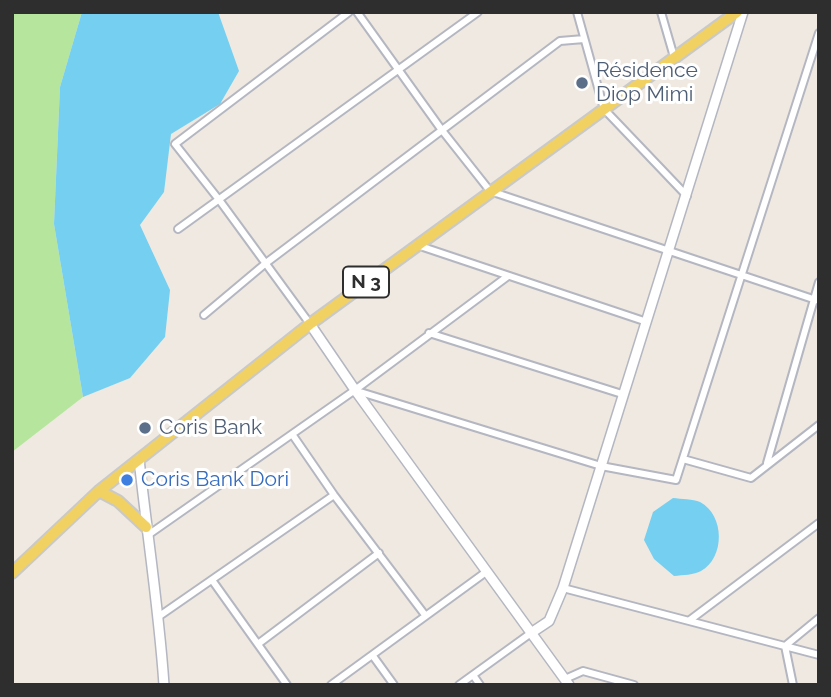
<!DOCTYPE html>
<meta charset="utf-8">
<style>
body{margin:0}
#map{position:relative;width:831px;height:697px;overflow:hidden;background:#efe9e1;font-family:Raleway,sans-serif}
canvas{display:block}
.frame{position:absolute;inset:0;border:14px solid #2e2e2e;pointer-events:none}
</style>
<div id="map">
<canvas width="831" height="697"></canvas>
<div class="frame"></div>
</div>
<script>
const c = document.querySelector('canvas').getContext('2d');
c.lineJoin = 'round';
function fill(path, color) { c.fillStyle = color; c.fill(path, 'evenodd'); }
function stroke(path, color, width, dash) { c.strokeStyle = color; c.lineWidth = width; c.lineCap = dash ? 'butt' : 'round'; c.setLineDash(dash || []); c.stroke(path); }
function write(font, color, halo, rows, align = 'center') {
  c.font = font + ' Raleway,sans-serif'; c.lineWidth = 6; c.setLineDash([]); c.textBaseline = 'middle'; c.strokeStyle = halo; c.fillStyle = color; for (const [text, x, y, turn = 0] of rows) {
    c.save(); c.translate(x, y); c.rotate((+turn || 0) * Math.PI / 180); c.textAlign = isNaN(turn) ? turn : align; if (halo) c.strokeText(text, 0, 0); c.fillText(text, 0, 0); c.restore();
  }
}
const green = new Path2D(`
 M12 12H82L60 87 54 224 83 397 12 452Z`);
const water = new Path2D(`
 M82 12H218L239 71 220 104 171 134 164 192 140 225 170 290 165 337 130 378 83 397 54 224 60 87Z
 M673 498C681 499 693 499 700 502 725 515 725 558 701 571 694 575 683 575 674 576L654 559 644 540 653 512Z`);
const street = new Path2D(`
 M357 12 441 129 490 191 819 301
 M577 12 604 109 687 196
 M661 12 674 57
 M178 229 478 12
 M417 245 644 321
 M204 315 266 263 560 41 584 39
 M310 324 220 201 175 144 349 12
 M429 333 622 394
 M357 391 601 466 676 480 819 33
 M292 434 334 495 425 615
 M683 459 751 478 819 425
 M767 463 819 282
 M148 535 355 390 508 276
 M212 580 287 685
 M563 588 819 655
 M158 617 334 495
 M690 620 819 523
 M258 644 379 553
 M373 656 394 685
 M473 675 480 685
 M565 679 583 671 634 685
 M331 685 486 572
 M459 685 531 633
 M793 685 785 646 819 618`);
const secondary = new Path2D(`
 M310 324 355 390 569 685
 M139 459C147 534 159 609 164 685
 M531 633 549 621 563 588 743 12`);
const primary = new Path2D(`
 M99 491 118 501 146 527
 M12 573 99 491 310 324 737 12`);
const markers = [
 [582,83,7,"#5c6f8a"],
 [145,428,7,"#5c6f8a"],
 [127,480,7,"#3f7fe0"]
];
const shields = [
 [366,282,46]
];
const shieldNames = [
 ["N 3",366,282]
];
const serviceNames = [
 ["Résidence",596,71],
 ["Diop Mimi",596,95],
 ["Coris Bank",159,428]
];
const shopNames = [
 ["Coris Bank Dori",141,480]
];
fill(green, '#b6e59e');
fill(water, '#75cff0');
stroke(street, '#b4b7c1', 10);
stroke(secondary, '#b4b7c1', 12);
stroke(primary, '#c9c9c9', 14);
stroke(street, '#fff', 6);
stroke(secondary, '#fff', 9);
stroke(primary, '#f2d163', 10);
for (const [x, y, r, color] of markers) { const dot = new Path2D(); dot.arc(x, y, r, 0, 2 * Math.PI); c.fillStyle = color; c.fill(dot); stroke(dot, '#fff', 2.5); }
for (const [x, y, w] of shields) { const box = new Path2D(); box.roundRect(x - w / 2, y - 15.5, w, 31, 5); c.fillStyle = '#fff'; c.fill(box); stroke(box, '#2e2e2e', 2); }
write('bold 19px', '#2e2e2e', null, shieldNames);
write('21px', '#4e5e75', '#fff', serviceNames, 'left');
write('21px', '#366cbe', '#fff', shopNames, 'left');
</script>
